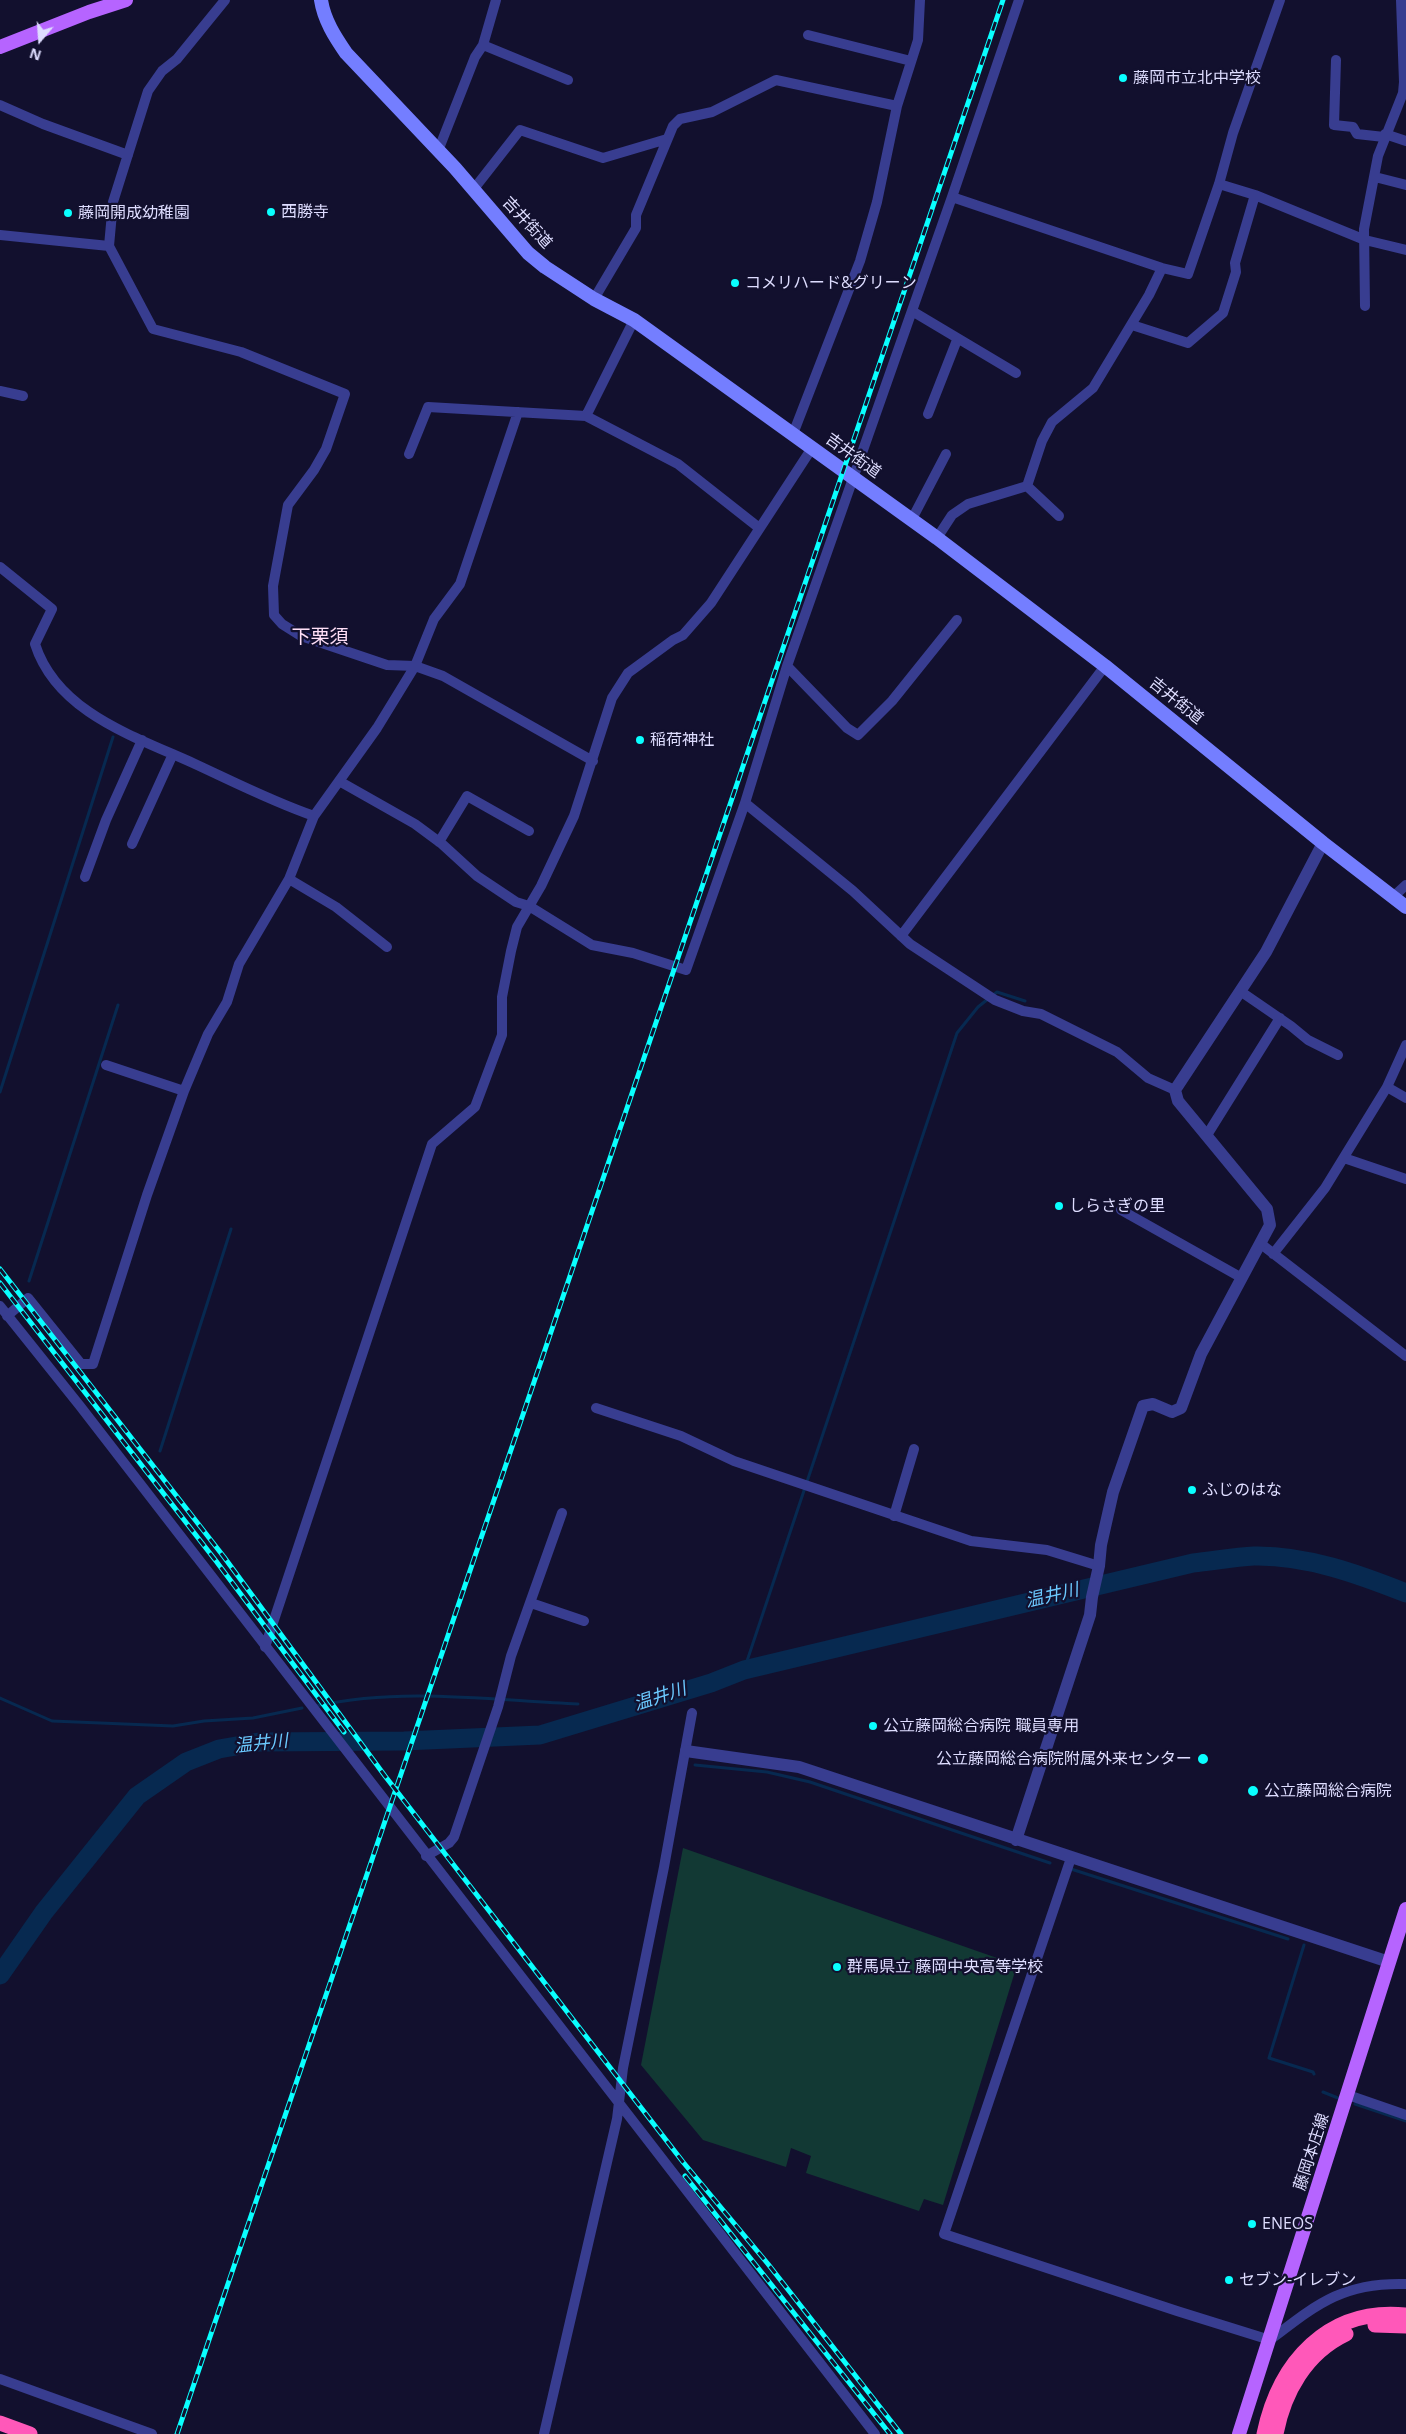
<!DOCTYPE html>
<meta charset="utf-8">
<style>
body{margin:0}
#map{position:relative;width:1406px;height:2434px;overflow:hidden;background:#12102e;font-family:"Open Sans",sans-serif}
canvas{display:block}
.north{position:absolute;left:15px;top:15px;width:50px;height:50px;-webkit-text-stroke:4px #12102e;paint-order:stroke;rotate:198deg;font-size:14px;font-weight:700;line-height:20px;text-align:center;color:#deddff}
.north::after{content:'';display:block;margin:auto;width:18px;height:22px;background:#deddff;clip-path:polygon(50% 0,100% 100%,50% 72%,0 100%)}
</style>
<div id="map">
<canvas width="1406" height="2434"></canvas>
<div class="north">N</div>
</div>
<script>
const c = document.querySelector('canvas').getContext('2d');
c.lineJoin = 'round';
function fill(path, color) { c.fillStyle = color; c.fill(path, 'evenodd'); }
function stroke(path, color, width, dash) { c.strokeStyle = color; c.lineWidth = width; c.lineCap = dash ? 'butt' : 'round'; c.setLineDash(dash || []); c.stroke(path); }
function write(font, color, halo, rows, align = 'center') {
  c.font = font + ' "Open Sans","Noto Sans JP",sans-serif'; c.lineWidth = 4.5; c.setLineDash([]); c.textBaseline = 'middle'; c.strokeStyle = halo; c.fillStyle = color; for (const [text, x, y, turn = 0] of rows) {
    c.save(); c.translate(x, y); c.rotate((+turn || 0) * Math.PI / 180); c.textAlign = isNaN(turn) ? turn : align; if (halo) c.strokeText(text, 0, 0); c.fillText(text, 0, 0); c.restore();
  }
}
const green = new Path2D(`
 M683 1848 1017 1965 943 2205 924 2199 919 2211 806 2173 811 2156 791 2148 786 2167 703 2140 641 2065Z`);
const stream = new Path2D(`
 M993 995 997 992 1025 1001
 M0 1092 113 737
 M29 1281 118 1005
 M160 1451 231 1229
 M744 1670 957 1033 978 1007 988 999
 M0 1698 52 1721 173 1726 204 1721 253 1718 302 1708
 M316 1706C402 1687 490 1700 578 1704
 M695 1765 767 1772 810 1782 1050 1863
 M1071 1869 1288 1939
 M1304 1945 1269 2058 1313 2072 1314 2074
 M1323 2092 1338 2098
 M1355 2104 1406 2121`);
const river = new Path2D(`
 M0 1975 44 1912 137 1796 186 1762 219 1749 259 1742 404 1741 540 1735 711 1683 744 1670 1193 1563C1213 1561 1234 1557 1254 1556 1306 1555 1358 1574 1406 1593`);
const minor = new Path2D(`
 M225 0 177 59 162 71 148 91 113 202 109 246 153 329 241 352 345 394 326 449 314 470 288 505 273 586 274 615 282 624 301 636 387 665 415 666 443 676 593 761
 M808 35 911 61
 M483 45 568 80
 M1336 60 1334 125 1353 127 1357 134 1384 137
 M0 105 43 124 128 155
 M1385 134 1406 141
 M438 151 475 57 483 45 496 0
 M1375 177 1406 185
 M1219 184 1255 195 1365 240 1406 250
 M473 190 520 130 603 158 667 139
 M952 197 1162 268 1188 274 1219 184 1233 133 1280 0
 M0 235 109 246
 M594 299 636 228V215L673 126 680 119 712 112 776 80 897 106
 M1365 306 1364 229 1378 156 1403 93 1404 82 1401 0
 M912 311 1016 373
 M1132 325 1188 343 1223 313 1236 272 1235 263 1255 195
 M0 391 23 396
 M928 414 957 340
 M586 416 634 320
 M793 434 860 261 877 202 897 106 918 40 920 0
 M409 454 428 407 586 416 678 464 758 527
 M1027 486 1059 516
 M912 519 946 454
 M937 538 952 515 968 504 1027 486 1042 441 1052 422 1093 388 1149 295 1162 268
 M0 567 52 609 35 644C57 713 136 737 195 764 234 782 273 802 314 816
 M787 666 847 728 858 735 892 701 957 620
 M339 781 415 824 442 844 477 876 516 902 529 906 592 945 633 953 686 970 745 803 787 666 952 197 1019 0
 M745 803 853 891 910 944 995 1000 1023 1011 1041 1014 1117 1052 1148 1078 1175 1090
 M439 842 467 796 529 831
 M132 844 173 754
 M85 877 106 820 142 740
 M289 879 336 907 387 947
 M1393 897 1406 885
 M901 936 1105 666
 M1240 991 1291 1026 1308 1040 1338 1055
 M106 1065 184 1091
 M1387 1087 1406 1098
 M1207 1135 1280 1018
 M1344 1158 1406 1179
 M1121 1210 1242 1278
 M1261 1244 1406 1356
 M1273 1254 1325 1188 1387 1087 1406 1045
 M0 1306 80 1406 875 2434
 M7 1316 28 1298 81 1364H93L147 1195 184 1091 208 1034 227 1002 239 964 289 879 314 816 377 728 415 666 434 619 460 584 518 412
 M596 1408 681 1436 734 1461 971 1541 1047 1550 1099 1566
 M894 1516 914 1449
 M531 1603 584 1621
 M265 1647 432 1144 475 1107 502 1035V997L511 951 517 927 541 886 574 816 612 698 628 673 673 640 683 635 711 603 812 448
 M426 1856 449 1843 454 1837 498 1707 511 1656 562 1513
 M1071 1858 944 2234 1177 2311 1270 2340C1317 2304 1343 2282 1406 2284
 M1348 2095 1406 2115
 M0 2379 152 2434
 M544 2434 617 2119 623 2068 664 1867 692 1713`);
const tertiary = new Path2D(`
 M686 1751 799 1767 1389 1962
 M1016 1840 1090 1615 1092 1597 1099 1566 1101 1545 1113 1492 1143 1406 1153 1404 1172 1412 1181 1408 1201 1354 1270 1225 1267 1209 1178 1101 1175 1090 1266 952 1323 843`);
const secondary = new Path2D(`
 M321 0C324 20 335 37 346 53L455 168 528 253 545 267 594 299 634 320 937 538 1105 666 1323 843 1406 907`);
const primary = new Path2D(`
 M0 47 89 12 126 0
 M1239 2434 1406 1909`);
const motorway = new Path2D(`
 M1375 2325 1406 2326
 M0 2423 30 2434
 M1264 2434C1279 2362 1328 2307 1406 2315
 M1276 2434C1284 2392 1306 2353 1346 2334`);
const rail = new Path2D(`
 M0 1269 224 1557 385 1776 683 2162 768 2264 901 2434
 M0 1283 216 1561 344 1732
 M685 2176 890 2434
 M177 2434 1003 0`);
const markers = [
 [1123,78,5,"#09ffff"],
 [271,212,5,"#09ffff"],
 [68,213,5,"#09ffff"],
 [735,283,5,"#09ffff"],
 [640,740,5,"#09ffff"],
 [1059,1206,5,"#09ffff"],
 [1192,1490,5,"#09ffff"],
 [873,1726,5,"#09ffff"],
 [1203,1759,6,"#09ffff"],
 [1253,1791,6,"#09ffff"],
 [837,1967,5,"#09ffff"],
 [1252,2224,5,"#09ffff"],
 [1229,2280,5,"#09ffff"]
];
const poiNames = [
 ["藤岡市立北中学校",1133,78],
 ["西勝寺",281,212],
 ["藤岡開成幼稚園",78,213],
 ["コメリハード&グリーン",745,283],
 ["稲荷神社",650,740],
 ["しらさぎの里",1069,1206],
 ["ふじのはな",1202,1490],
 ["公立藤岡総合病院 職員専用",883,1726],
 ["公立藤岡総合病院附属外来センター",1192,1759,"right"],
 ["公立藤岡総合病院",1264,1791],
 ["群馬県立 藤岡中央高等学校",847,1967],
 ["ENEOS",1262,2224],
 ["セブン-イレブン",1239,2280]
];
const streetNames = [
 ["吉井街道",527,223,47],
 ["吉井街道",853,456,36],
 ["吉井街道",1176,701,39],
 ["藤岡本庄線",1312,2152,-72]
];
const waterNames = [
 ["温井川",1052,1596,-13],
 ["温井川",660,1697,-18],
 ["温井川",261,1744,-6]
];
const quarterNames = [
 ["下栗須",320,638]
];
fill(green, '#123934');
stroke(stream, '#072950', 3);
stroke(river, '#072950', 19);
stroke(minor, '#383d90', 10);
stroke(tertiary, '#383d90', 12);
stroke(secondary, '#747eff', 14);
stroke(primary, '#b664ff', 14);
stroke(motorway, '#ff58b9', 15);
stroke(rail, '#09ffff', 5);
stroke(rail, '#12102e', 3, [9]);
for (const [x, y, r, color] of markers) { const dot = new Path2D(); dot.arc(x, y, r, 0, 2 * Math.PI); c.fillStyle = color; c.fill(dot); stroke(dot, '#12102e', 2); }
write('16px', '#deddff', '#12102e', poiNames, 'left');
write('16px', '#deddff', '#12102e', streetNames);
write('italic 18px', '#6bc9ff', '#12102e', waterNames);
write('19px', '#ffdff7', '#12102e', quarterNames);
</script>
